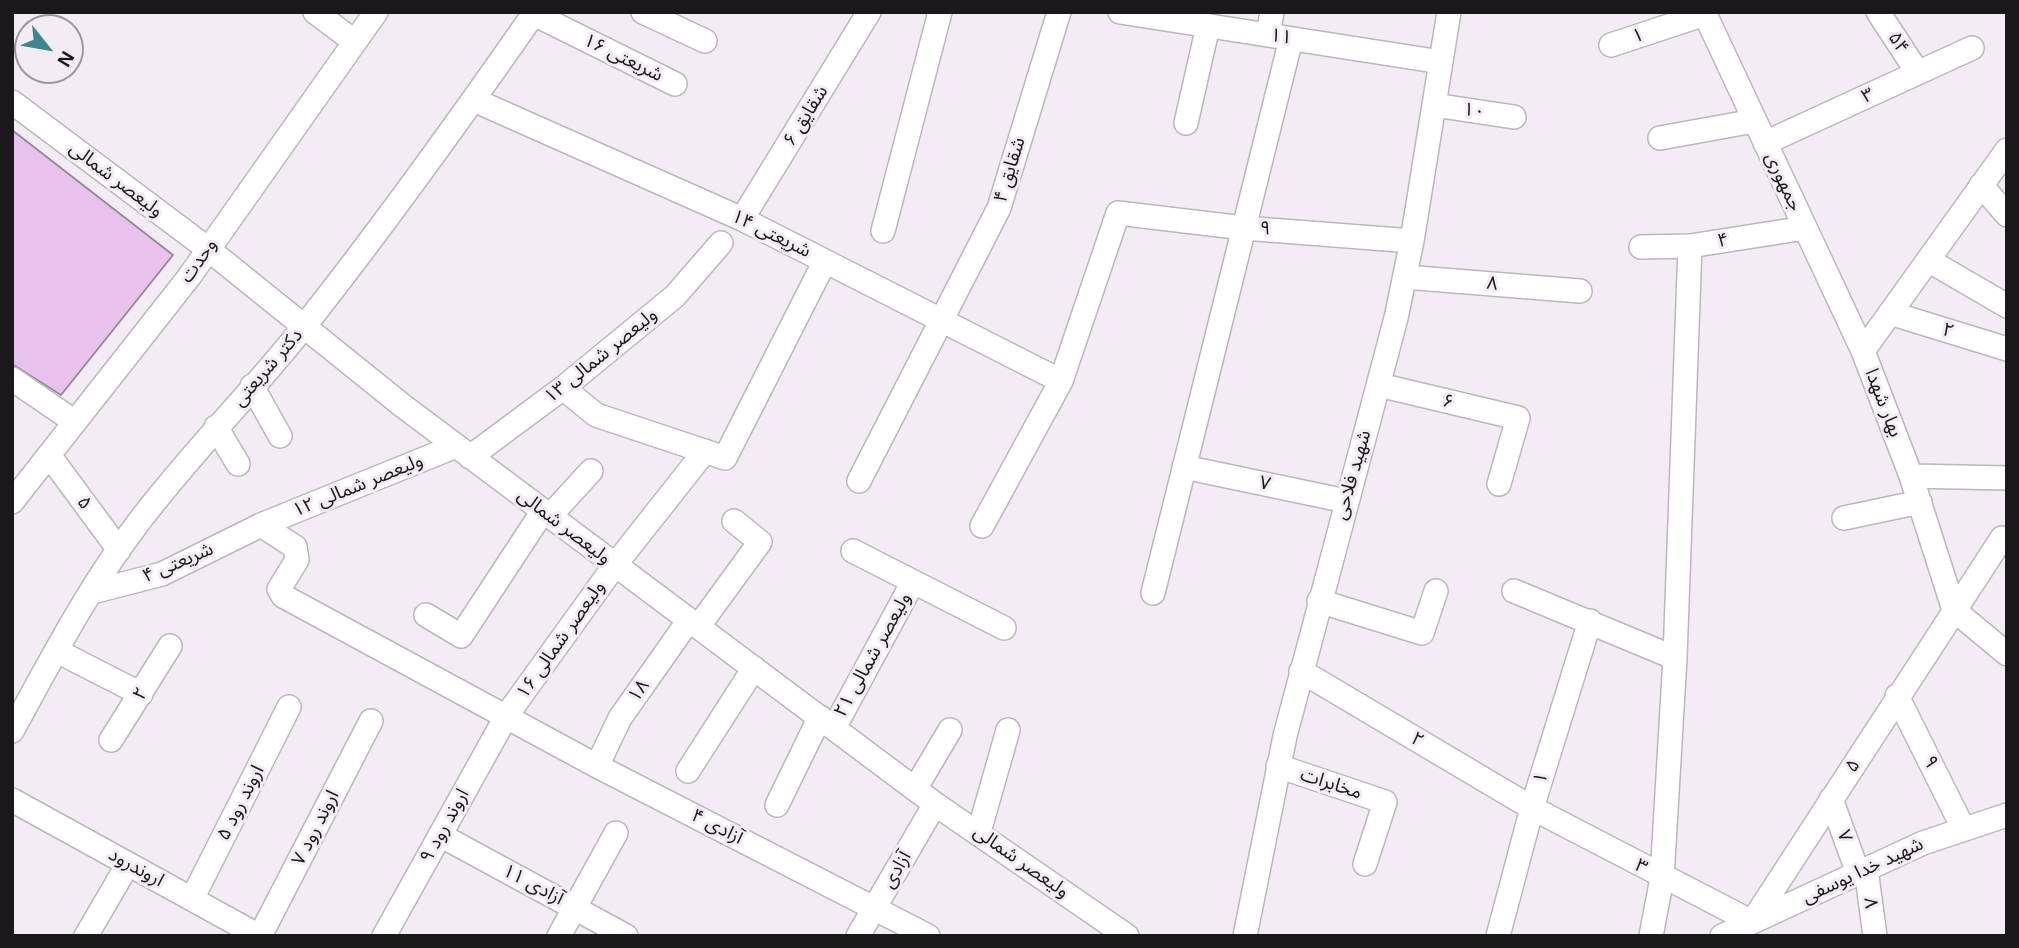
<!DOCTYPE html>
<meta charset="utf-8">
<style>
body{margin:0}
#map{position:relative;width:2019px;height:948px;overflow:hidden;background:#f3ecf4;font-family:Helvetica,sans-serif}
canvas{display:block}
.frame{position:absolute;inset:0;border:14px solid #1b181b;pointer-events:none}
.north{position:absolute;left:14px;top:14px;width:70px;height:70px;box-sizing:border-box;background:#f3ecf4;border:2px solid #9d979d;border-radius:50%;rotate:121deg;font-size:19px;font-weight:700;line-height:28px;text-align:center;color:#1b181b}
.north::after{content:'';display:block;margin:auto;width:24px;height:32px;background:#3f8590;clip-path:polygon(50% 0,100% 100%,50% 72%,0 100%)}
</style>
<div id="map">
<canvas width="2019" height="948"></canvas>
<div class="frame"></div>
<div class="north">N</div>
</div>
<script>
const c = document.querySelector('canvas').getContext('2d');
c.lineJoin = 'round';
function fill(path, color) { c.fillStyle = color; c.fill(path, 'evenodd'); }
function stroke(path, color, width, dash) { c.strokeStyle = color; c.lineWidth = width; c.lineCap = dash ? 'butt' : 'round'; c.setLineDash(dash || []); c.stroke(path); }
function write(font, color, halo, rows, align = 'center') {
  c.font = font + ' Helvetica,"Noto Sans Arabic",sans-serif'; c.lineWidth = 6; c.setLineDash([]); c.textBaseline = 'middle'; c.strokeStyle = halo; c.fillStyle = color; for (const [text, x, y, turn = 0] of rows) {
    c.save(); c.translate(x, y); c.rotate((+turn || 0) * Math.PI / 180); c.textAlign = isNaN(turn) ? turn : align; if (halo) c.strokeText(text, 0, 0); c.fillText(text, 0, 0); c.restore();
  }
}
const building = new Path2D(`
 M12 130 173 255 61 395 12 364Z`);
const minor = new Path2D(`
 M315 12 355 42
 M643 12 705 41
 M1120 12 1441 62
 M1704 12 1863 351
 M1878 12 1918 73
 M534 14 675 84
 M1268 35 1272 12
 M1611 45 1705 14
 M474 100 742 219 1061 381
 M12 102 208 249 403 406 935 804 1127 936
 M1434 105 1514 117
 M1186 123 1208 26
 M1660 138 1754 121
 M1765 143 1972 48
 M1981 185 2007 215
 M742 219 869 12
 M883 231 940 12
 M1641 247 1690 246 1805 228
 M1928 260 2007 306
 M1405 277 1580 291
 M1890 313 2007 349
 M12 379 75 422
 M1379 385 1518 418 1499 484
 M252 386 280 436
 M563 388 596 415 725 458 825 261
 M216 427 238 464
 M49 455 119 550
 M470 457 563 388 675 296 721 243
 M1184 467 1346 501
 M1911 476 2007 478
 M859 481 999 208 1059 12
 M12 502 189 277 376 12
 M550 516 591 471
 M1844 518 1920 502
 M261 525 295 547 297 560 279 589 283 596 597 766 928 936
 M982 526 1061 381 1118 213 1244 228 1412 241
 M853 551 1004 628
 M1514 591 1675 658
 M92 592 162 574 261 525 456 446
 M1153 593 1291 39
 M1319 601 1422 633 1436 591
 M1954 610 1911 476 1863 351 2007 150
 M1954 610 2007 654
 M426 615 461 636 543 511
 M698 627 760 542 734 521
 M57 651 141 694
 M1301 671 1532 808 1752 922 2002 538 2007 542
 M1897 696 1963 828
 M834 728 913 582
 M12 731C50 662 87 590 135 527 188 456 251 394 306 324 386 223 461 118 535 12
 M111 740 170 646
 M597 766 620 718 689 620
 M1278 766 1385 802 1365 864
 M688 771 754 668
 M915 789 950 730
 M1831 799 1858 873
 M12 800 259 936
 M777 805 820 717
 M979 832 1008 730
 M440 835 626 936
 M1866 869 1875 936
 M192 899 289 707
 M86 936 128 864
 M260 936 371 721
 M384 936 507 715 615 565 705 451
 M559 936 616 833
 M858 936 935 804
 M1245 936 1285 736 1396 318 1412 241 1449 12
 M1498 936 1532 808 1590 621
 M1651 936 1662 878 1675 658 1690 246
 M1722 936 1923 843 2007 815`);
const streetNames = [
 ["۱",1638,36,-18],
 ["۱۱",1281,37,9],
 ["۵۴",1898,43,57],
 ["شریعتی ۱۶",623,58,26],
 ["۳",1868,96,-25],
 ["۱۰",1474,111,8],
 ["شقایق ۶",806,116,-58],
 ["شقایق ۴",1010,170,-73],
 ["ولیعصر شمالی",116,180,37],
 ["جمهوری",1783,182,65],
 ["۹",1265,229,4],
 ["شریعتی ۱۴",771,234,26],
 ["۴",1723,241,-9],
 ["وحدت",199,261,-55],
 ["۸",1492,284,5],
 ["۲",1948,331,17],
 ["ولیعصر شمالی ۱۳",601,356,-39],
 ["دکتر شریعتی",268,368,-49],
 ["۶",1448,402,13],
 ["بهار شهدا",1883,403,69],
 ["شهید فلاحی",1353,475,-74],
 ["۷",1265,484,12],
 ["ولیعصر شمالی ۱۲",358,486,-22],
 ["۵",84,503,54],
 ["ولیعصر شمالی",564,527,37],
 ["شریعتی ۴",178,563,-23],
 ["ولیعصر شمالی ۱۶",561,640,-55],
 ["ولیعصر شمالی ۲۱",873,655,-61],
 ["۱۸",639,691,-55],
 ["۲",141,694,-58],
 ["۲",1417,740,31],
 ["۹",1930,762,64],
 ["۵",1853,766,-57],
 ["۱",1541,778,-73],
 ["مخابرات",1331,784,18],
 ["اروند رود ۵",241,803,-63],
 ["اروند رود ۹",445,826,-61],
 ["آزادی ۴",717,827,27],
 ["اروند رود ۷",316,828,-63],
 ["۷",1844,836,70],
 ["ولیعصر شمالی",1021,862,35],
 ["۳",1641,867,28],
 ["اروندرود",136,868,29],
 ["آزادی",897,870,-60],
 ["شهید خدا یوسفی",1863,871,-25],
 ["آزادی ۱۱",533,885,28],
 ["۸",1870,903,83]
];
fill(building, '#e8c2ec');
stroke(building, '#938d94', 2);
stroke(minor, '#bcb6bd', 26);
stroke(minor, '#fff', 23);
write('19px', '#1b181b', '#f3ecf4', streetNames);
</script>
